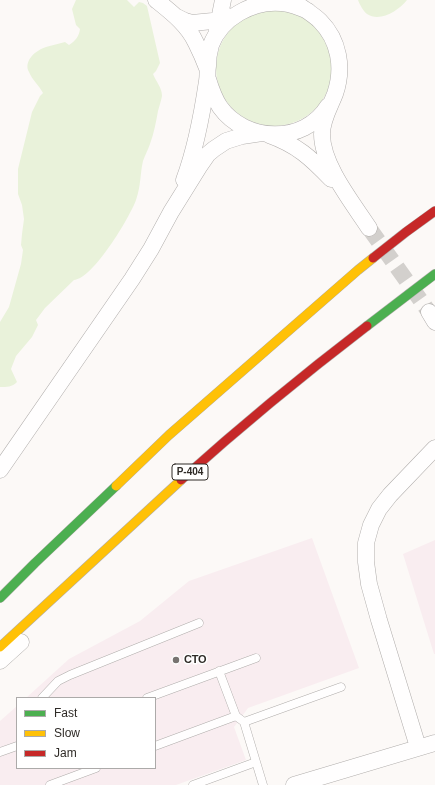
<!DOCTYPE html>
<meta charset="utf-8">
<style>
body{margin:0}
#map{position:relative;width:435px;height:785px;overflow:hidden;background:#fcf9f7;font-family:Arial,sans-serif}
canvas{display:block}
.legend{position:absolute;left:16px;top:697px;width:140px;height:72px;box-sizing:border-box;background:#fff;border:1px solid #acaaa9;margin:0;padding:5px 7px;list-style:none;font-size:12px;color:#2f2b27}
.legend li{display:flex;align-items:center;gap:8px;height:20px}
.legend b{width:20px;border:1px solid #acaaa9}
</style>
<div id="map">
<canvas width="435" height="785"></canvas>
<ul class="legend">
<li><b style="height:5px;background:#4caf50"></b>Fast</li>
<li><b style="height:5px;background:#ffc107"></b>Slow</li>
<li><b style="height:5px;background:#c62828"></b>Jam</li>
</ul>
</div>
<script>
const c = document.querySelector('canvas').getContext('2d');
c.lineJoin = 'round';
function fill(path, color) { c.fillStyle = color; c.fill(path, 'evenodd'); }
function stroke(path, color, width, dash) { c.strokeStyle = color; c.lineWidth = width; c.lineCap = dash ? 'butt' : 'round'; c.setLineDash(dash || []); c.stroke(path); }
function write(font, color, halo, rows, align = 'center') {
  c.font = font + ' Arial,sans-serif'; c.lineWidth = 3; c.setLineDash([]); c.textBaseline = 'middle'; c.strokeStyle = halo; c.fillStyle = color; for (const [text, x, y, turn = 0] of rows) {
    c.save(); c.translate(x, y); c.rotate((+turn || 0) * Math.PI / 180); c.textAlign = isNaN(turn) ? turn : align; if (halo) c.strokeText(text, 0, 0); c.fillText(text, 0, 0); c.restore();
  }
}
const industrial = new Path2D(`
 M312 538 359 668 248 708 234 727 246 760 176 785H0V721L17 706V768H155V698H26L69 659 140 621 189 581Z
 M435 540V654H434L403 554Z`);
const green = new Path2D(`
 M76 0H127L134 7 139 2 143 3 147 6 160 63 156 71 153 74C156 82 162 87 162 96 161 101 159 107 158 111 156 122 154 133 150 144 148 150 145 155 143 161 140 174 141 186 136 200 130 217 93 279 74 280L45 308 36 320 38 325 32 337 16 356 11 369 17 382C12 387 7 387 0 387V322L9 307 21 264 23 250 21 245 22 234 24 219 22 205 18 194V169L32 112 40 96 43 93C39 85 32 80 29 72 23 61 36 50 46 47 52 45 59 44 65 42L69 45C75 41 79 37 80 29L76 25 72 9Z
 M358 0H407C399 10 380 23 367 14 363 11 360 5 358 0Z
 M216 68a58 58 0 1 1 116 0a58 58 0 1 1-116 0Z`);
const streetTunnel = new Path2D(`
 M369 228 429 312`);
const lane = new Path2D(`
 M219 671 236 716
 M42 698 58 681 70 675 199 623
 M147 698 256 658
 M244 722 341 687
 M155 746 236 716 244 722 263 785
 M0 752 17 746
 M50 785 96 768
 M193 785 256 762`);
const street = new Path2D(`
 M156 0C171 12 188 25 196 43 200 51 204 60 207 68
 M300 6C307 11 314 15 320 21 339 40 344 68 335 94 330 107 322 119 322 134 322 165 352 202 369 228
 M177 17 185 21 192 23 223 20 233 16
 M217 30 223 0
 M208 79C211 89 214 98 220 107 245 142 304 145 328 106
 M269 135C297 145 311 158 331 179
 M184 180C196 148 202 115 207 81 208 76 207 71 208 66 208 59 209 52 211 45 221 18 253 0 282 3 291 4 299 7 308 11
 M429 312 435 322
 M0 470 132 279 151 249 171 212 199 167 208 154 214 149 226 141 242 136 262 133
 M0 661 21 642
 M418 747 379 620 369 584 366 562V543L371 525 379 509 390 495 435 448
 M294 785 435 743`);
const fast = new Path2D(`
 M367 326 435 274
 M0 598 35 563 116 486`);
const slow = new Path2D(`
 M116 486 169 435 358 270 373 258
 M0 647 181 480`);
const jam = new Path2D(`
 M373 258 406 232 435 211
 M181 480C241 426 303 375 367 326`);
const markers = [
 [176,660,4,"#777370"]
];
const shields = [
 [190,472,36]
];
const shieldNames = [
 ["Р-404",190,472]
];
const poiNames = [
 ["СТО",184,660]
];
fill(industrial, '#f9edf0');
fill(green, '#e9f2da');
stroke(streetTunnel, '#d3d0cd', 16, [16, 8]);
stroke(lane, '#b0adab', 9);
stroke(street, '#b0adab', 17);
stroke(fast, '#b0adab', 10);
stroke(slow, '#b0adab', 10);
stroke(jam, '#b0adab', 10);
stroke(lane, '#fffefe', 8);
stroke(street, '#fffefe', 16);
stroke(fast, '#4caf50', 9);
stroke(slow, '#ffc107', 9);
stroke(jam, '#c62828', 9);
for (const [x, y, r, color] of markers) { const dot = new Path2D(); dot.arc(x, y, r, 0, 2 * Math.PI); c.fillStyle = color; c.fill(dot); stroke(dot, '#fff', 1.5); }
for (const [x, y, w] of shields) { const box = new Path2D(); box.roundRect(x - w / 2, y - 8, w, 16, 3); c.fillStyle = '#fff'; c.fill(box); stroke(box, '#2f2b27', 1); }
write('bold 10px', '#2f2b27', null, shieldNames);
write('bold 11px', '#2f2b27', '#fff', poiNames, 'left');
</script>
